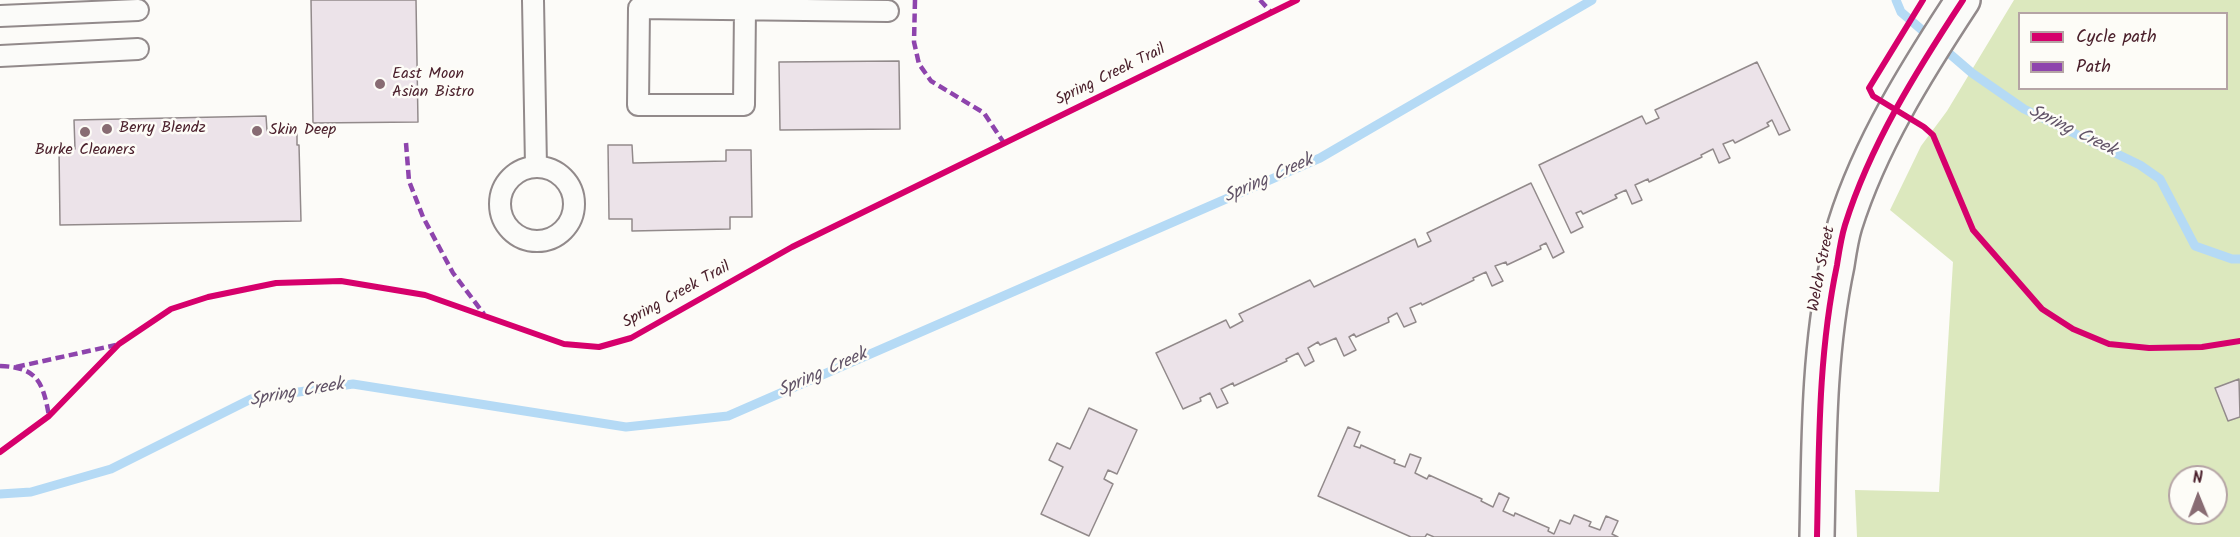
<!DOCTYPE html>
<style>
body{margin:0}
#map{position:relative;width:2240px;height:537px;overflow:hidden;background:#fcfbf8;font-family:Kalam,sans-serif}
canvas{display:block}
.legend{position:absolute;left:2018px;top:12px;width:210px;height:78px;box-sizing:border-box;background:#fdfcf7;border:2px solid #b5a4a5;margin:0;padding:8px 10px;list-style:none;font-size:18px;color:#4a1f2b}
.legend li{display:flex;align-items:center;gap:12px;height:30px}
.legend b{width:30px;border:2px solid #b5a4a5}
.north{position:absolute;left:2168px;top:465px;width:60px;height:60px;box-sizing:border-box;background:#fdfcf7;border:2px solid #b5a4a5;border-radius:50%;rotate:359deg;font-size:16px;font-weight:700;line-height:24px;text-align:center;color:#4a1f2b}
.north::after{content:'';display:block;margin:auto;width:21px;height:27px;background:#886c73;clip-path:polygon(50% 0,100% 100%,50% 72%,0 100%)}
</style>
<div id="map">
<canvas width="2240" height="537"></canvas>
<ul class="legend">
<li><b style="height:8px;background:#d6006c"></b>Cycle path</li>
<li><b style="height:8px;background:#8e44ad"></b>Path</li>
</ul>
<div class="north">N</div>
</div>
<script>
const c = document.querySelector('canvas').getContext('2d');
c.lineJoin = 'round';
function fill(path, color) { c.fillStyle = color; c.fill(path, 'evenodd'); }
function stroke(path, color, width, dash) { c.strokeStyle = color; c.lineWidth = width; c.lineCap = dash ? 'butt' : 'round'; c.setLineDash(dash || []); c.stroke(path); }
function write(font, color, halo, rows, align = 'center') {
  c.font = font + ' Kalam,sans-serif'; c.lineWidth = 5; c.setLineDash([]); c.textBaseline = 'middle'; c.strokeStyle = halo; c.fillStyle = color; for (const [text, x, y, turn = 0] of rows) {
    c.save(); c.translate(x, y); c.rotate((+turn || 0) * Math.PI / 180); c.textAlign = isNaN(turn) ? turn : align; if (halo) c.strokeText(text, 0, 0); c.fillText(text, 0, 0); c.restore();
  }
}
const green = new Path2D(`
 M2014 0H2240V537H1857L1855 490 1939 492 1953 262 1890 210 1921 146 1947 111ZM2020 14H2226V88H2020ZM2180 477H2216V513H2180Z`);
const stream = new Path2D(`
 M1896 0 1901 12 1972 73 2024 109 2140 165 2160 179 2195 246 2232 259H2240
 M0 494 31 492 111 469 251 399 353 384 626 427 728 416 1320 158 1592 0`);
const building = new Path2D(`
 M311 0H416L418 122 313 123Z
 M899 61 900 129 780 130 779 62Z
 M1757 62 1790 130 1779 135 1772 120 1767 123 1769 126 1735 143 1733 140 1723 144 1730 158 1719 163 1713 149 1701 155 1702 157 1649 182 1648 179 1635 185 1642 200 1632 204 1626 190 1615 195 1617 198 1583 214 1581 211 1576 213 1583 227 1571 233 1539 165 1642 116 1646 124 1659 118 1655 110Z
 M266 116 267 131 297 130V145H299L301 221 60 225 59 149H75L74 120Z
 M608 145H632L633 163 726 161V150H751L752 217H730V229L632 231V219H609Z
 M1531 183 1564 252 1553 258 1546 243 1540 246 1541 249 1507 265 1506 262 1495 266 1503 281 1492 286 1486 272 1473 278 1474 280 1422 305 1421 303 1410 308 1416 322 1404 327 1397 313 1388 318 1389 322 1356 337 1354 334 1349 337 1356 350 1344 356 1336 338 1320 345 1318 342 1308 348 1314 361 1305 366 1298 353 1286 359 1287 361 1234 386 1233 383 1221 389 1228 403 1217 408 1210 393 1200 398 1201 401 1183 409 1156 353 1226 320 1230 328 1243 321 1239 314 1310 280 1314 287 1415 239 1418 247 1431 241 1427 233Z
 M2239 379 2240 417 2228 421 2215 388Z
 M1089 408 1137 430 1117 474 1108 470 1104 479 1113 484 1089 536 1041 514 1063 467 1049 460 1057 443 1070 449Z
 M1348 427 1360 432 1354 446 1360 448 1361 445 1395 460 1394 463 1405 467 1410 454 1421 458 1415 473 1427 479 1429 475 1482 499 1481 501 1493 507 1499 493 1509 498 1503 511 1514 516 1515 513 1549 528 1548 531 1554 534 1560 520 1570 524 1574 515 1591 522 1589 526 1600 530 1606 516 1618 521 1612 534 1618 537H1434L1427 534 1425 537H1411L1318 496Z`);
const lane = new Path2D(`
 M533 0 536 166
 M745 0V9L744 105H638L639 8 888 11
 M0 16 138 10
 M0 56 138 49
 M500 204a37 37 0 1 1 74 0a37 37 0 1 1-74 0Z`);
const street = new Path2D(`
 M1817 537C1819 446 1818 355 1837 265 1839 252 1841 238 1845 225 1870 145 1917 70 1963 0`);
const quiet = new Path2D(`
 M915 0 914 42 919 64 931 81 984 113 1004 143
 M1260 0 1272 13
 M406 143 409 181 423 217 453 273 484 314
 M0 366C38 367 43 383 49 416
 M16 367 116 345`);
const cycleway = new Path2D(`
 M1923 0 1869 88 1873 96 1924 127 1933 135 1973 230 2042 309 2073 329 2109 344 2149 348 2202 347 2240 341
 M0 452 49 416 119 344 171 309 208 297 276 283 341 281 425 295 564 344 599 347 631 338 792 247 1297 0
 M1817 537C1819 446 1818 355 1837 265 1839 252 1841 238 1845 225 1870 145 1917 70 1963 0`);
const markers = [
 [380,84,6,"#886c73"],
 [107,129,6,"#886c73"],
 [257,131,6,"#886c73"],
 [85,132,6,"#886c73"]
];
const poiNames = [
 ["East Moon",392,75],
 ["Asian Bistro",392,93],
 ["Berry Blendz",119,129],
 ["Skin Deep",269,131],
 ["Burke Cleaners",85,151,"center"]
];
const streetNames = [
 ["Spring Creek Trail",1111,76,-26],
 ["Welch Street",1823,269,-79],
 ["Spring Creek Trail",677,296,-29]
];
const waterNames = [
 ["Spring Creek",2072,132,26],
 ["Spring Creek",1269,180,-24],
 ["Spring Creek",823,374,-24],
 ["Spring Creek",297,394,-10]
];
fill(green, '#dce8be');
stroke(stream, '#b5daf5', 9);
fill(building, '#ece3e9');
stroke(building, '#928a8b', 1.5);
stroke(lane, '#928a8b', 24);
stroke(street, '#928a8b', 38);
stroke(lane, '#fbfbf9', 20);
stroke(street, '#fbfbf9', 33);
stroke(quiet, '#8e44ad', 4.5, [9, 4.5]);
stroke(cycleway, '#d6006c', 6);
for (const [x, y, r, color] of markers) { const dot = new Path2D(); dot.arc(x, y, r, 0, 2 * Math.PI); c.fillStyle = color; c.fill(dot); stroke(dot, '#fdfcf7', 2); }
write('16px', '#4a1f2b', '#fdfcf7', poiNames, 'left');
write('16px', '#4a1f2b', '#fdfcf7', streetNames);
write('italic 18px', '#615367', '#fdfcf7', waterNames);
</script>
